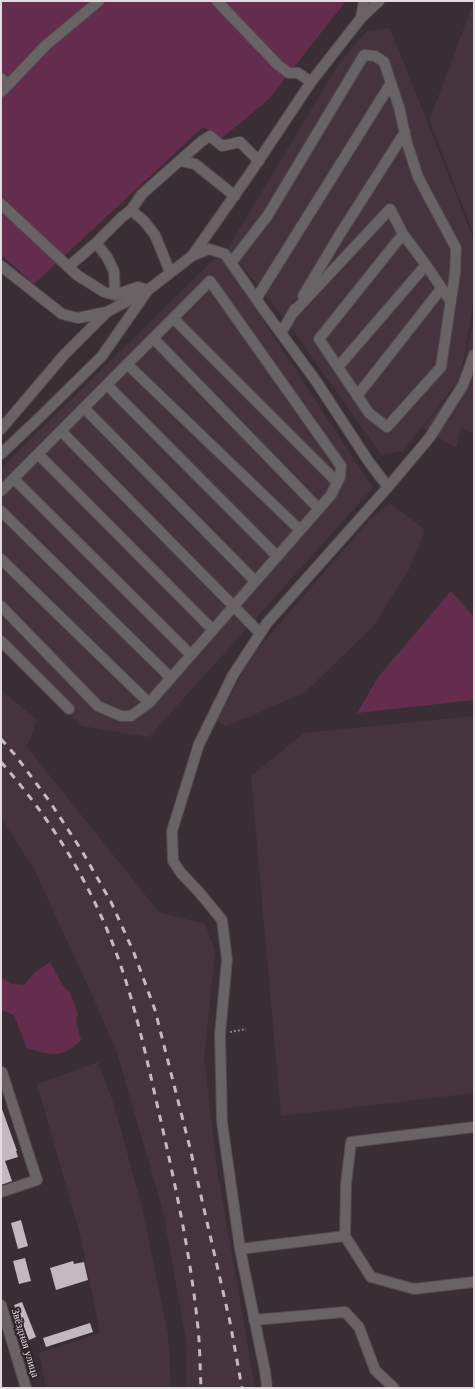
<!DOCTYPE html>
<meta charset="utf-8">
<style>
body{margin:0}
#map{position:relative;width:475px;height:1389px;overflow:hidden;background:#392e33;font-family:"Libre Baskerville",serif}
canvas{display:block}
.frame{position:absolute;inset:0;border:2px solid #e2dade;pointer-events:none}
</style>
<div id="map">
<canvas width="475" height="1389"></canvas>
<div class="frame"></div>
</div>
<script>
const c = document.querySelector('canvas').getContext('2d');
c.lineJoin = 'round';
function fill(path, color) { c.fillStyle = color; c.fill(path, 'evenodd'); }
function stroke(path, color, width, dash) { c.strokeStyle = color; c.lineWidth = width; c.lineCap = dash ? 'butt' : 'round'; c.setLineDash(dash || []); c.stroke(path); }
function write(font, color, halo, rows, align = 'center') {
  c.font = font + ' "Libre Baskerville",serif'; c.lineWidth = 4; c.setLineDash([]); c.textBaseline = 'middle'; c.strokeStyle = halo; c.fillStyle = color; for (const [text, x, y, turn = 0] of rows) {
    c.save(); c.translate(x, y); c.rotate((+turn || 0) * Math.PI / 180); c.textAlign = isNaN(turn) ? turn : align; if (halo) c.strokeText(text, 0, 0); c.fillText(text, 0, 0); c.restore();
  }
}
const built = new Path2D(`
 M474 1V235L433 130 430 119Z
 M390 28 474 240V301L460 379 403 451 381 455 292 329 228 248 341 60 367 31Z
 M216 257 225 262 373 488 149 737 82 726 1 647V468Z
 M474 317V434L461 428 456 448 423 428 462 379Z
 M390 503 425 530 410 568 373 627 305 692 251 716 225 726 217 721 250 658 371 518Z
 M1 690 37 720 27 747 159 912 205 924 215 951 204 1058 217 1168 255 1388H187V1345L163 1211 117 1053 93 997 34 869 1 818Z
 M474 716V1093L281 1116 251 776 304 733Z
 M98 1062 114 1105 142 1207 168 1334 171 1388H46L39 1353 100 1333 80 1234 37 1084Z`);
const green = new Path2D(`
 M1 1H346L269 99 222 138 203 127 34 284 1 255Z
 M451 591 474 617V700L357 713 379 676Z
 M50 962 63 986 70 993 78 1013 76 1021 81 1040C63 1059 50 1055 27 1048L14 1015 1 1010V977L12 984 24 985 35 972Z`);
const building = new Path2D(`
 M2 1109 17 1151H16L18 1157 5 1161 12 1181 1 1185Z
 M21 1220 28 1246 18 1249 11 1223Z
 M25 1258 31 1281 19 1284 13 1261Z
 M73 1261 74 1264 84 1262 88 1280 56 1290 50 1268Z
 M22 1302 36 1337 29 1340 14 1305Z
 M90 1323 93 1332 46 1347 43 1338Z`);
const path = new Path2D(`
 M230 1032 246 1029`);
const minor = new Path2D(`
 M217 1 278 65 289 73H298L311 82
 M361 18 364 1
 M1 78 8 85 1 92
 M8 85 45 46 99 1
 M181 161 195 164 235 196
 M1 204 77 275 104 292 115 295 138 287 148 290 102 356 39 418 1 454
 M131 210 144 221 155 235 170 272
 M96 243 107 257 114 271 115 295
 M192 256 209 249 225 254 261 306 316 381 369 462 388 487
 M231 263 268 215 364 55 375 56 384 62 399 107 407 143 418 177 456 248 455 273 441 367 387 427 369 413 319 339 403 234
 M1 266 62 314 78 318 107 312
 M68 267 96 243 122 217 131 210 142 194 202 141 210 136 222 146 240 142 259 161
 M303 296 340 234 405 132
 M256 299 391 83
 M292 314 390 209 403 234 426 265 451 302
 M173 318 337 482
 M281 333 295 309
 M153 338 319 509
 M127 364 300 530
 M338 367 426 265
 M107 385 277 556
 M357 396 441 289
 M84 408 255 581
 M1 429 64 355 107 312 148 290 192 256 251 172 311 82 361 18 379 1
 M61 431 260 633
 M38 454 213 630
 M14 479 191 655
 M1 491 210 281 341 466 340 477 331 495 149 703 131 716H121L98 706 1 606
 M1 511 171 678
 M1 559 149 703
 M1 641 69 709
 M474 1127 351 1142 346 1184 345 1236 371 1277 414 1289 474 1282
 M1 1192 37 1180 2 1072
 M240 1249 345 1236
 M1 1305 26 1388
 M254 1320 345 1312 359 1327 375 1370 394 1388
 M267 1388 265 1371 240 1249 222 1122 220 1034 227 960 222 920 199 892 181 873 173 861 172 831 199 744 233 675 267 623 388 487 430 437 463 385 474 355`);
const rail = new Path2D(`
 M1 739 16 756 50 802 82 851 111 902 134 953 155 1010 190 1148 230 1322 242 1388
 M1 762C45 812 82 869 108 932 134 994 147 1061 162 1126 177 1193 191 1259 198 1328 200 1348 200 1368 201 1388`);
const streetNames = [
 ["Звёздная улица",25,1343,73]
];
fill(built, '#45343d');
fill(green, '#652d4d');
fill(building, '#c5b7be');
stroke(minor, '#544a4e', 12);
stroke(path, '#8c8287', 2, [2, 2]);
stroke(minor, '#696366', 10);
stroke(rail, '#c3bbbf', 3, [7, 7]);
write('11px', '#e2dade', '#2e2429', streetNames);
</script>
